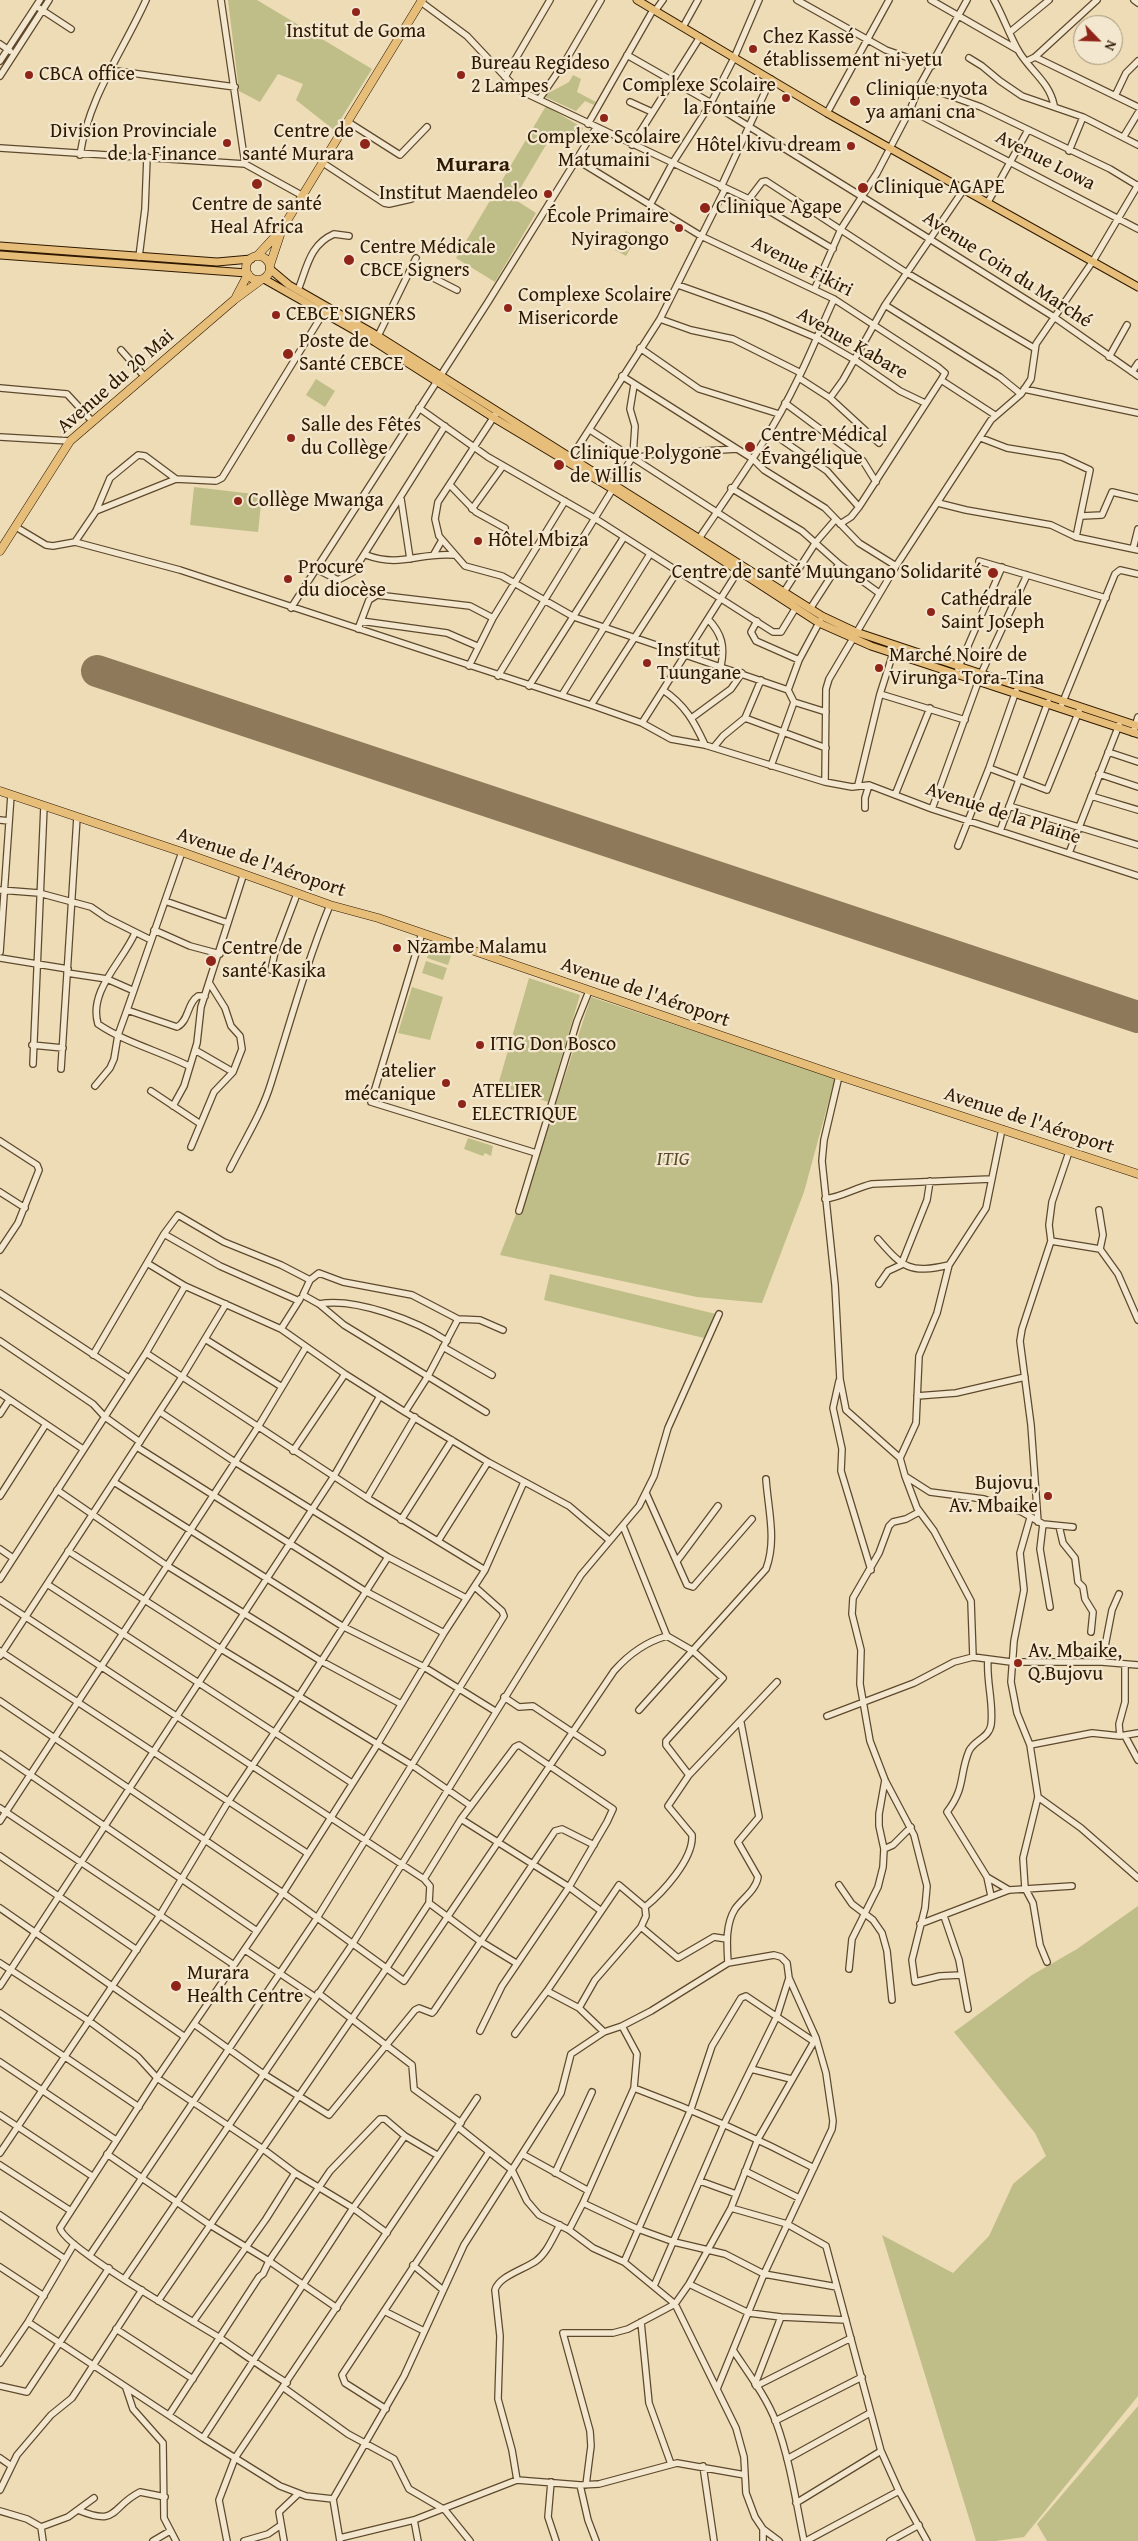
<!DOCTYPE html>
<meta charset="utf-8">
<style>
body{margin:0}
#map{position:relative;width:1138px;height:2541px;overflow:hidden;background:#eddcb5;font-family:"Gentium Book Plus",serif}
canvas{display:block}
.north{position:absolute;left:1073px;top:15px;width:50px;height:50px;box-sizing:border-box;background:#f3e8cf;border:1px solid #a5957c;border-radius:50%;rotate:114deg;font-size:14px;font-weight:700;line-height:20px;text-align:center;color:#2f1800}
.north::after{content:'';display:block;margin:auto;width:18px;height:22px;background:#8f2418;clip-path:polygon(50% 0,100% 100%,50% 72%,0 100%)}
</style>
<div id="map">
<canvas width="1138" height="2541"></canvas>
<div class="north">N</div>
</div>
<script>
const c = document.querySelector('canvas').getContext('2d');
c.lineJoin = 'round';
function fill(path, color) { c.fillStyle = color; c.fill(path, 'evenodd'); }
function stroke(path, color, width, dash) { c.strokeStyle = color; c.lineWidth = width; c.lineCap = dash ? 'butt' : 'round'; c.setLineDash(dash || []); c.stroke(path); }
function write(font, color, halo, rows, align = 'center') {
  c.font = font + ' "Gentium Book Plus",serif'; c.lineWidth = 4.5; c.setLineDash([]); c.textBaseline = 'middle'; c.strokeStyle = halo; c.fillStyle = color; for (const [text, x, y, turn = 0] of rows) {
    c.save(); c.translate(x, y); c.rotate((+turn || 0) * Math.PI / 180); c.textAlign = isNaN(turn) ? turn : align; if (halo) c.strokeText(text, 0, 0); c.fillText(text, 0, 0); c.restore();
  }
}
const green = new Path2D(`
 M228 0H257L372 69 334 130 296 100 303 84 278 74 260 102 239 91Z
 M573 75 581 79 577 92 596 102 594 105 585 101 576 111 543 96 569 82Z
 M546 106 583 128 574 145 553 133 514 199 536 213 495 282 456 258Z
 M626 231 637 237 626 256 615 250Z
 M316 379 335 391 325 407 306 395Z
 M194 487 262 495 258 532 190 525Z
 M431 946 452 953 448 965 427 958Z
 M426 961 447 968 443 980 422 973Z
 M529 978 580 995 548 1102 498 1085Z
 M412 987 443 997 430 1040 398 1033Z
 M591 997 835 1078 804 1192 762 1303 697 1297 500 1255 538 1158Z
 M468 1138 493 1146 491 1156 485 1153 483 1156 464 1149Z
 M550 1274 716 1314 704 1338 544 1300Z
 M1138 1906V2396L1024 2537 996 2541H976L882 2235 953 2273 989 2236 1013 2184 1046 2156 1035 2133 954 2032 1032 1975 1077 1949Z
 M1138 2406V2541H1047L1037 2524Z`);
const runway = new Path2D(`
 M97 671 1138 1017`);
const minor = new Path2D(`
 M221 0 245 164
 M797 0 886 50 932 66
 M931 0 1018 50
 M994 0C1003 16 1009 34 1018 50 1029 70 1049 81 1054 105
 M1134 0 1138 3
 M421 2 467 36 513 85 521 91 749 199 833 249
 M39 8 71 29
 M655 11 663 0
 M683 27 698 0
 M1010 32 1049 0
 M0 44 10 51
 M627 55 711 103 861 196 1054 317 1138 376
 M1035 57 1138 107
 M969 58 982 66 1000 81 1022 96 1083 117 1138 145
 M0 61 40 0
 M1027 61 1035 57 1097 0
 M109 70 235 87
 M0 76 49 0
 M505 77 550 0
 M920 85 981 107 1110 169 1138 186
 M1115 96 1126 73 1138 61
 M540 98 566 60 601 0
 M630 102 652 112
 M910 110 1138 229
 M827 113 889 0
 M348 122 400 155 427 127
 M588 124 653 10
 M1124 136 1138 113
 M632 145 700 37
 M0 148 245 164 303 196
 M1069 151 1083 117
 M80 155C89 96 122 53 146 0
 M577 160 701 236 834 299 938 367 945 373 941 380 995 415
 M323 163 384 203 389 204 411 199
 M721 187 771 79
 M749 199 762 182 766 181 907 273 1034 348
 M988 202 1028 130
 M650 205 672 164 711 103 734 58 759 0
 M139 257 145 209 147 157
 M412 267 457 290
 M678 285 765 316 817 338 855 360 900 391 925 403
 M815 288 841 229 877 173 910 110 920 85 967 0
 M298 290C307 268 309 245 334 234L349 236
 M885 305 1000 377 1021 394
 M660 319 691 330 733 339 801 373
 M377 338 416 258
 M640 348 699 389 779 414
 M121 350 145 377
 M1109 357 1127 325
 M1132 372 1138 363
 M622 376 753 459 764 470 825 508 859 543 896 566
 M799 378 830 398 879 443
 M0 388 67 394 92 421
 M1024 389 1138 413
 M830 398 843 380 885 305 964 189
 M785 403 863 461 876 482
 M419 408 488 457 596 519 773 632H781L795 609
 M497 412 438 502 435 519 439 536 465 566 502 576 574 617 788 690 794 702 771 766
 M590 430 800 566
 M769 431 827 471 859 507
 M0 437 70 441
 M981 438 1007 448 1062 457 1090 470 1076 537
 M636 458 654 454 737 449
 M569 461 660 319 725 189
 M450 485 476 512 505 528
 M731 488 802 531 839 564 879 593
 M401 499 410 559
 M938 503 966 510 1051 525 1076 537 1138 550
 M472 509 503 466
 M96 511 176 479 216 481 222 478 324 312
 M1082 516 1102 515 1112 492 1138 498
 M840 524 851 517 859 507 941 380
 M16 527 46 545 53 546 75 542 180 570 591 705 642 723 671 739 705 745 825 782 852 787 869 785 932 809 1138 876
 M698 540C733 488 771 436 798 379 811 353 822 325 834 299
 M75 542 96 511 110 478 138 455 145 456 176 479
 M1133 549 1138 529
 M434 554 442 540
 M366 555C401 568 419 552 454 555
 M979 561 1106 598
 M316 569 338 580 353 572 445 426
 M782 595 816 542 835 520
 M291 608 488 302 596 128
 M810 609 839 564
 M708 619C722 634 725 646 721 666
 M361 621 447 633 477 646
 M757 621 751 632 756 641 799 660
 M358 629 369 600 377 595 470 606 493 618
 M469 666 493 618 565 501
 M958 669 1002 567
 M498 676 633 456 635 426 630 409 634 385
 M529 686 624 537
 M663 690C685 705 694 721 705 745
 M788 690 799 660 820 621
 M880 694 965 720
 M562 695 650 554
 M794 702 826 712
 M1062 704 1115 574 1120 570 1138 574
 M591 705 677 572
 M693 717 731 689 742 673
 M745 718 826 748
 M642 723 740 568
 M1133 733 1138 717
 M714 747 723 736 745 718 761 680
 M1108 752 1138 762
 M989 768 1047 790 1079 711
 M1099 774 1138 787
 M825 782 826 689 829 679 896 566 991 420 1021 394 1031 379 1036 344 1093 261 1138 185
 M858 785 880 694 894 650
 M895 795 930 708
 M1091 796 1138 810
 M1009 806 1138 845
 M865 808V798L869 785
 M932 809 981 674 1027 575
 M0 820 9 821
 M1000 831 1048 702
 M958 846 989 768 1016 691
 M182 852 127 1010 177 1027C189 1021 187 1003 198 996H205
 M1069 853 1119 725
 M0 890 39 893 91 907 107 918 151 940
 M165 901 228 923
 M154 930 190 946 220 954
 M135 933C123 961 88 991 98 1024 124 1042 159 1051 189 1066
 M422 933 371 1102 536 1153
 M0 952 11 795
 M0 958 68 969
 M271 970 275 952 297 894
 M67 973 107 979 132 990
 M32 1045 63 1048
 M195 1050 233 1072
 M33 1064 44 806
 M61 1069 77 817
 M839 1076 824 1140 822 1161 835 1285 840 1379 846 1410 900 1458 905 1476 930 1492 984 1499 1022 1512 1043 1524 1073 1527
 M95 1086 110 1068 114 1059 118 1035 127 1010
 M151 1091 199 1123
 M173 1106 184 1086 197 1043 201 1007 243 876
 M0 1141 37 1165 39 1170 18 1223 0 1250
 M191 1147 214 1092 233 1072 242 1049 240 1036 231 1026 225 1008 210 984
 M230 1169C244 1141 262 1113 271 1083 290 1023 306 964 330 905
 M0 1192 25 1208
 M825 1199C842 1197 855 1188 872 1184L991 1179
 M1099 1210 1103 1235 1100 1249
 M519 1211 577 1021 589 991
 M164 1234 178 1215 224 1242 281 1265 310 1280
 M878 1239C903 1268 910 1274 949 1265
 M1051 1241 1100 1249 1118 1274 1138 1320
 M147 1263 185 1286 281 1329 345 1374 405 1412 488 1462 569 1506 609 1540
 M879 1284 888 1271 901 1265 927 1200 930 1181
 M0 1293 129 1378
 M319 1304C355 1297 417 1321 447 1341
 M458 1319 412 1295 343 1282 319 1273 310 1280 303 1295 319 1304 344 1325 486 1412
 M281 1329 300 1299
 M205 1339 282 1387
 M0 1341 93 1404 105 1417 140 1442
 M443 1347 492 1375
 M146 1353 367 1498 485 1570
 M93 1355 164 1234 220 1266 299 1301
 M839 1381 833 1408 842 1449 841 1471 871 1570
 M0 1393 83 1449
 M917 1396 956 1393 1025 1377
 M160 1412 235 1462 388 1557 466 1598
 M405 1412 428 1376 458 1319 480 1320 503 1330
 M0 1414 9 1400
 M137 1447 365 1591 444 1633
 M293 1451 345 1374
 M900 1458 916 1423 919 1356 937 1313 949 1265 986 1208 1002 1129
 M905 1476 917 1508 934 1531 971 1601 973 1657
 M114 1482 342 1626 424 1667 495 1711
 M57 1490 166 1565 321 1661 401 1704
 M646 1493 687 1585 693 1587 752 1519
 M0 1496 46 1424
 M367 1498 415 1417
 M919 1512 906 1519 893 1522 889 1526 879 1553 853 1598 852 1614 861 1650 860 1684 870 1741 885 1780 914 1835 927 1886 925 1908 912 1960 915 1982 940 1976 961 1975
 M1030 1518 1020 1553 1024 1590 1014 1641 1011 1682 1017 1713 1030 1745 1038 1797 1023 1858 1025 1888 1033 1903 1040 1945 1047 1962
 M401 1520 452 1440
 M1038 1522 1031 1425 1020 1341 1022 1329 1051 1241 1049 1225 1052 1202 1069 1152
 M1043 1524 1040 1549 1050 1607
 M623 1526 667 1636 693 1651 723 1678 666 1741V1745L689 1775
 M1059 1526 1063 1543 1075 1558 1078 1582 1083 1587 1085 1599 1093 1612 1091 1632
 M438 1541 488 1462
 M0 1549 13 1558
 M68 1551 221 1649 412 1765 471 1806
 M677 1561 718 1506
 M0 1579 146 1353 185 1286
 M47 1584 352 1783
 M0 1600 424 1879 430 1886 429 1903 480 1941 516 1963
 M0 1651 307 1853
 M0 1656 182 1377 226 1304
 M988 1659C986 1681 994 1704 991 1725 989 1738 974 1740 969 1751 959 1775 966 1787 947 1812L987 1877 1009 1890
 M1102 1662 1112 1610 1119 1594
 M504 1697 519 1707 533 1706 602 1752
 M0 1701 283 1893 404 1981 614 1671C629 1654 645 1642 667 1636
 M639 1710 766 1569C777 1540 768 1509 766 1479
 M827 1716 914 1683 954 1662 973 1657 1011 1662H1102L1138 1665
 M1120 1736 1119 1724 1125 1702V1664
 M1125 1736 1138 1760
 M1030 1745 1092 1733 1120 1736 1138 1733
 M0 1754 257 1931
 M1038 1797 1081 1828 1138 1878
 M0 1808 234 1965
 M461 1819 569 1887 600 1910
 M0 1821 258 1427 306 1347
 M884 1849 893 1845 911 1827
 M0 1856 137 1950
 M987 1877 991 1896
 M424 1879 461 1819 515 1747 519 1745 613 1809 607 1822 569 1887 502 1986 480 2031
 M839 1885 852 1904 873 1920 882 1933 887 1951 892 2000
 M645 1907C662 1893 694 1859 692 1835L668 1806 689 1775 777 1682
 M0 1908 185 2037
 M944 1916 959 1960 968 2009
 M920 1924 1009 1890 1072 1886
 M641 1927 678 1958 714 1937 727 1939
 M245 1950 315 1997
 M0 1963 89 2021 138 2057 157 2078 263 2149 295 2173 353 2208 387 2233
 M728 1963C727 1946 725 1925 735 1909 742 1899 756 1890 758 1877L738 1842 759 1817 741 1723
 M849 1969 852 1939 878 1887 883 1867 884 1849 879 1826V1814L885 1780
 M0 1986 334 1476 380 1396
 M547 1991 579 2008 604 2032
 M318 1993 412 2065 414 2089 461 2123
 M0 2013 139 2107
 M194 2024 262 2073 329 2115 415 2010 419 2008 432 2013 434 2011 555 1831 562 1829 594 1845
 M515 2034 547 1991 619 1885 645 1907 646 1916 641 1927 595 1980 579 2008
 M0 2062 116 2140
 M751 2069 791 2079
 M634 2088C696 2111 755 2137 814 2168
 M0 2115 92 2176
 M458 2127 512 2170 527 2201 539 2215 569 2230 593 2248 624 2262 675 2304 736 2428 744 2457 746 2493 755 2517 763 2529 779 2541
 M0 2153 160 1915 228 1802 299 1696 388 1557
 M107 2154 210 2225 269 2261 263 2274 259 2277 169 2415
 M522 2154 587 2190
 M0 2165 71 2211
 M745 2171 799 2198
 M555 2173 592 2092
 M700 2181 736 2194
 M583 2203 638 2229 674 2242 725 2254 764 2274 837 2287
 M731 2208 787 2224 826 2246 881 2451 899 2491 927 2541
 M0 2215 65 2259
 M569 2230 583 2203 634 2088 637 2054 622 2026
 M90 2255 317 1918 504 1616 502 1611 475 1587
 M624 2262 691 2109 712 2046 741 1998 746 1996 813 2041
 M413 2265 443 2290
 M0 2267 44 2296
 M125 2278 353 1943 581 1575 639 1506 654 1476 668 1428 719 1314
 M689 2284 749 2313 781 2317
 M654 2286 724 2124 777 2016 789 1978
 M158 2301 386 1969 429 1903
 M337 2308 269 2261 330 2171 380 2119H385L405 2136
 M384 2311 424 2331
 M28 2322 203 2438 280 2486 306 2496 333 2499
 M193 2322 266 2219 295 2173
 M641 2322 649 2403 671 2464
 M116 2329 193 2379
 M733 2350C748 2373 766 2396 776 2422 790 2460 796 2502 804 2541
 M0 2363 28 2322 74 2244
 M287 2383C264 2369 242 2353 220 2338 196 2323 64 2248 60 2228L157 2078 283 1893 377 1745 444 1633 485 1570 524 1482
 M755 2384 781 2317 846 2320
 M0 2386 27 2392 109 2268
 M756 2386 851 2338
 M126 2388 133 2409 163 2443 164 2518 176 2541
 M284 2388 348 2434 394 2459 409 2489 445 2510 470 2541
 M386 2409 345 2383 342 2375 489 2152
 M775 2421 862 2377
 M203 2438 353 2208 405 2136 437 2155
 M0 2458 10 2465
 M787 2459 870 2413
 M703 2466 714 2541
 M517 2480 512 2450 498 2399 500 2336 495 2290C499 2276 525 2269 536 2261 547 2253 553 2237 560 2225
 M551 2482 548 2517 556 2541
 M580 2485 588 2520 596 2541
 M586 2485 591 2446 590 2431 563 2333H613L628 2329 675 2304 689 2284 731 2208 758 2139 816 2038
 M0 2490 17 2455 51 2415 72 2398 142 2290
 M796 2503 881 2451
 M78 2510C119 2527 110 2507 140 2492L165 2497
 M0 2511 27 2519 41 2527
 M414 2520 418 2541
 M763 2529V2541
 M340 2538 414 2520 517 2480 580 2485 599 2484 677 2463 745 2475
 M43 2541 41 2527 68 2517 94 2498
 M153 2541 170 2531
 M227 2541 219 2500 235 2458 477 2098
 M244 2541 268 2534 281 2525
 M284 2541 279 2512 298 2494
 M340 2541 333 2499 404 2376 464 2245 561 2093 571 2054 604 2032 622 2026 651 2011 728 1963 774 1955 781 1957 787 1963 789 1978 816 2038 826 2073 833 2121 832 2129 764 2274 717 2389
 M806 2541 899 2491
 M890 2541 919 2525`);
const major = new Path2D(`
 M637 0 827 113 1138 287
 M0 246 217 262 251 259
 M0 255 247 273
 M270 269 289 285 378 336 822 616 856 632 1138 726
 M264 279 375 342 494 418 614 490 819 623 871 646 1138 734`);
const highway = new Path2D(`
 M257 256 282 229 422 0
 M246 268a12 12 0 1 1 24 0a12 12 0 1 1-24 0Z
 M270 265 281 232
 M236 297 248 274
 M0 551 70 441 234 300 261 280
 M0 791 182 852 330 905 378 918 839 1076 1138 1174`);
const markers = [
 [356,12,5,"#8f2418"],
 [753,49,5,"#8f2418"],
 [29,75,5,"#8f2418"],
 [461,75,5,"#8f2418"],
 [786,98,5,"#8f2418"],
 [855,101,6,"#8f2418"],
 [604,118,5,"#8f2418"],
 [227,143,5,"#8f2418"],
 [365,144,6,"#8f2418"],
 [851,146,5,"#8f2418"],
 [257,184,6,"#8f2418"],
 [863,188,6,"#8f2418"],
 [548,194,5,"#8f2418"],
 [705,208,6,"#8f2418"],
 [679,228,5,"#8f2418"],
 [349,260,6,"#8f2418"],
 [508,308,5,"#8f2418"],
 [276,315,5,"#8f2418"],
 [288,354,6,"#8f2418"],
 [291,438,5,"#8f2418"],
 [750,447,6,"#8f2418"],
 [559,465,6,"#8f2418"],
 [238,501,5,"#8f2418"],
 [478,541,5,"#8f2418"],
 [993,573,6,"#8f2418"],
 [288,579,5,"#8f2418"],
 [931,612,5,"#8f2418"],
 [647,663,5,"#8f2418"],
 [879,668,5,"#8f2418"],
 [397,948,5,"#8f2418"],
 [211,961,6,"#8f2418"],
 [480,1045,5,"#8f2418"],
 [446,1083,5,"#8f2418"],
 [462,1104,5,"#8f2418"],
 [1048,1496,5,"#8f2418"],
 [1018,1663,5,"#8f2418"],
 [176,1986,6,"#8f2418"]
];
const poiNames = [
 ["Institut de Goma",356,32,"center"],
 ["Chez Kassé",763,38],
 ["établissement ni yetu",763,61],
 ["Bureau Regideso",471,64],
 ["2 Lampes",471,87],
 ["CBCA office",39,75],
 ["Complexe Scolaire",776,86,"right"],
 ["la Fontaine",776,109,"right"],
 ["Clinique nyota",866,90],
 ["ya amani cna",866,113],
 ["Division Provinciale",217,132,"right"],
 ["de la Finance",217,155,"right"],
 ["Centre de",354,132,"right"],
 ["santé Murara",354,155,"right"],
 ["Complexe Scolaire",604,138,"center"],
 ["Matumaini",604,161,"center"],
 ["Hôtel kivu dream",841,146,"right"],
 ["Clinique AGAPE",874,188],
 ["Institut Maendeleo",538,194,"right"],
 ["Centre de santé",257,205,"center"],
 ["Heal Africa",257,228,"center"],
 ["Clinique Agape",716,208],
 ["École Primaire",669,217,"right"],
 ["Nyiragongo",669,240,"right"],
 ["Centre Médicale",360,248],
 ["CBCE Signers",360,271],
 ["Complexe Scolaire",518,296],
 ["Misericorde",518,319],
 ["CEBCE SIGNERS",286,315],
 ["Poste de",299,342],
 ["Santé CEBCE",299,365],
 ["Salle des Fêtes",301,426],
 ["du Collège",301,449],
 ["Centre Médical",761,436],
 ["Évangélique",761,459],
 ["Clinique Polygone",570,454],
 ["de Willis",570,477],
 ["Collège Mwanga",248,501],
 ["Hôtel Mbiza",488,541],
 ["Procure",298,568],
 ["du diocèse",298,591],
 ["Centre de santé Muungano Solidarité",982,573,"right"],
 ["Cathédrale",941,600],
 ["Saint Joseph",941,623],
 ["Institut",657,651],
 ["Tuungane",657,674],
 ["Marché Noire de",889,656],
 ["Virunga Tora-Tina",889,679],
 ["Nzambe Malamu",407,948],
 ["Centre de",222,949],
 ["santé Kasika",222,972],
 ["ITIG Don Bosco",490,1045],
 ["atelier",436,1072,"right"],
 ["mécanique",436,1095,"right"],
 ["ATELIER",472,1092],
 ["ELECTRIQUE",472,1115],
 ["Bujovu,",1038,1484,"right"],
 ["Av. Mbaike",1038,1507,"right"],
 ["Av. Mbaike,",1028,1652],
 ["Q.Bujovu",1028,1675],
 ["Murara",187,1974],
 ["Health Centre",187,1997]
];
const streetNames = [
 ["Avenue Lowa",1045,161,27],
 ["Avenue Fikiri",802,267,27],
 ["Avenue Coin du Marché",1007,270,33],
 ["Avenue Kabare",852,344,30],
 ["Avenue du 20 Mai",116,382,-41],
 ["Avenue de la Plaine",1003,814,18],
 ["Avenue de l'Aéroport",261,863,19],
 ["Avenue de l'Aéroport",645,993,19],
 ["Avenue de l'Aéroport",1029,1121,18]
];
const parkNames = [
 ["ITIG",673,1160]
];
const quarterNames = [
 ["Murara",473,165]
];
fill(green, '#bfbe88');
stroke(runway, '#8e7a5a', 32);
stroke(minor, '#5e492d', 8);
stroke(major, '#2f1800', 9);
stroke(highway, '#2f1800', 9);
stroke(minor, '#f3e8cf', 5.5);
stroke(major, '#e6be7a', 7);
stroke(highway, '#e6be7a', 8);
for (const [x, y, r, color] of markers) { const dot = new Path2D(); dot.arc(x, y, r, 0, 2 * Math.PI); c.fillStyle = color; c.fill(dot); stroke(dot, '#f3e8cf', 2); }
write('20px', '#2f1800', '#f3e8cf', poiNames, 'left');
write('20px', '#2f1800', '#f3e8cf', streetNames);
write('italic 20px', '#5a4a29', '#f3e8cf', parkNames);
write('bold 22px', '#2f1800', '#f3e8cf', quarterNames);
</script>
